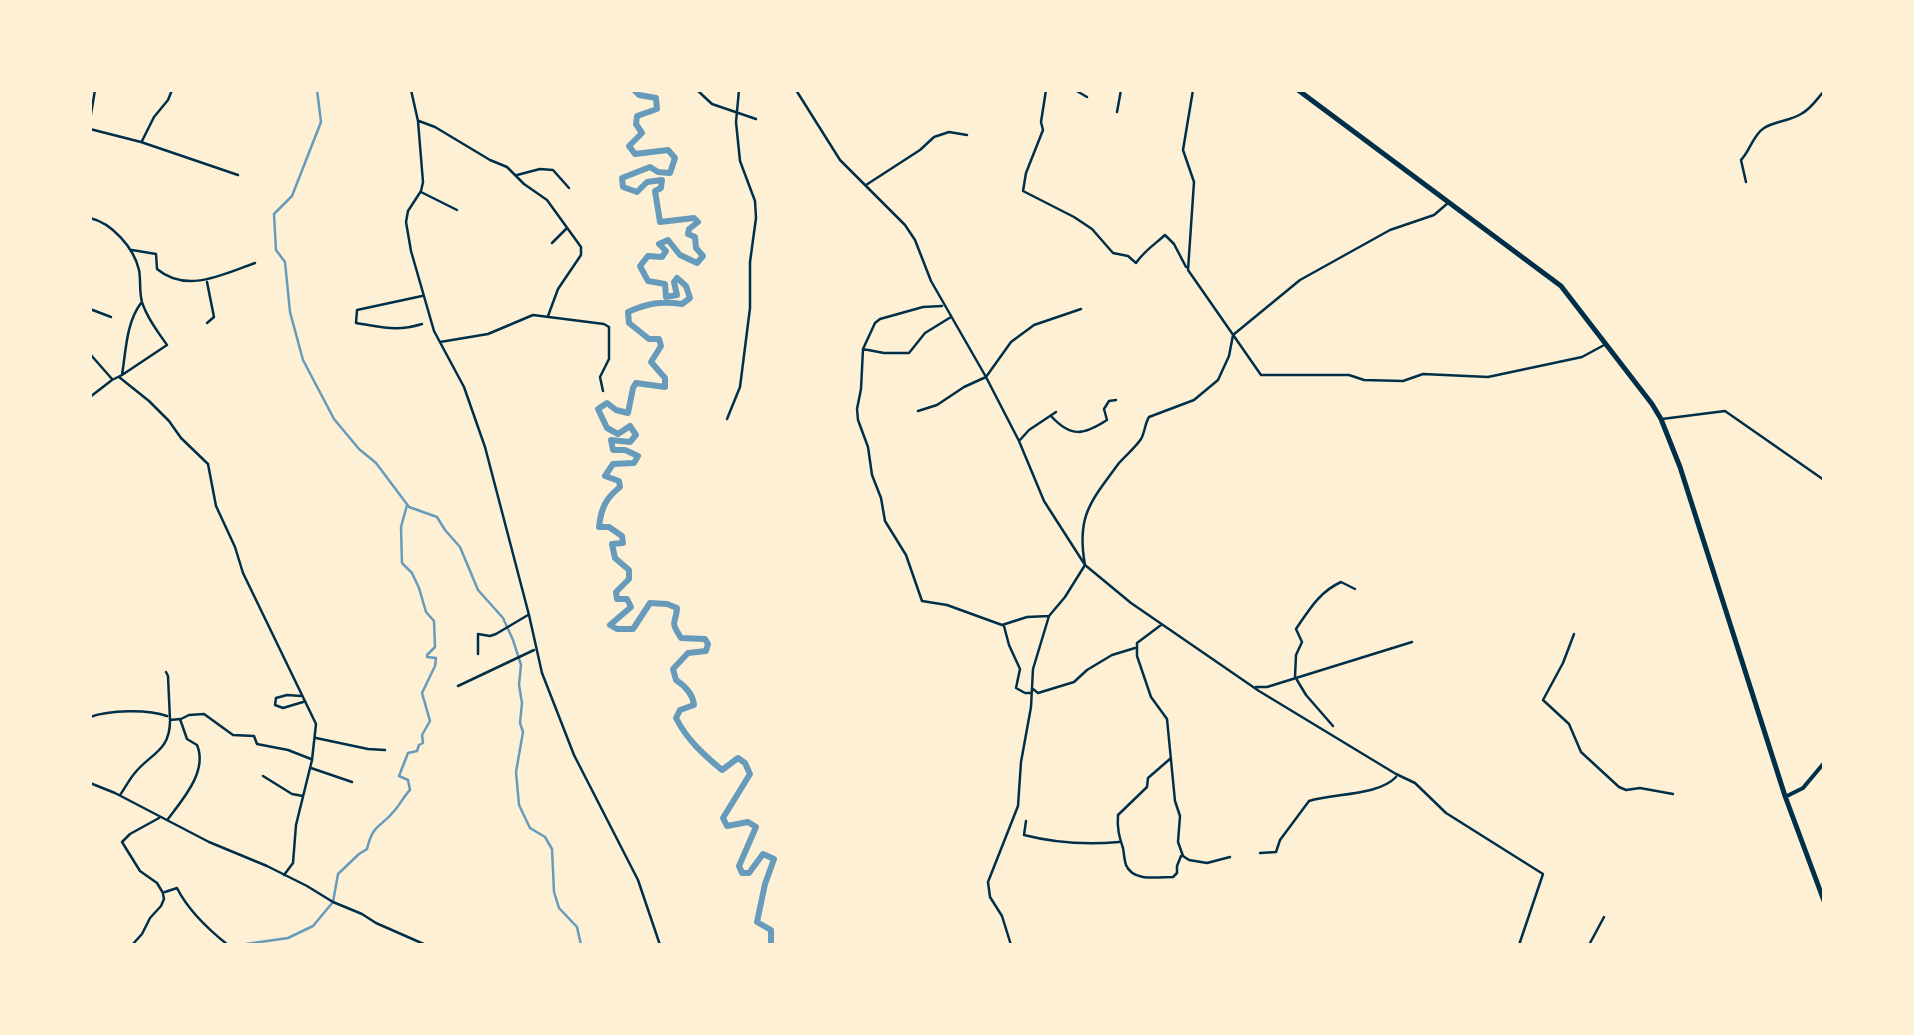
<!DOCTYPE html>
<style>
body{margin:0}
#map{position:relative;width:1914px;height:1035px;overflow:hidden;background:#fdf0d5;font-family:Arial,sans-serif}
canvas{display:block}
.frame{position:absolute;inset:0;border:92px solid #fdf0d5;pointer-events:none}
</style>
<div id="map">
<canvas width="1914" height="1035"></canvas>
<div class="frame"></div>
</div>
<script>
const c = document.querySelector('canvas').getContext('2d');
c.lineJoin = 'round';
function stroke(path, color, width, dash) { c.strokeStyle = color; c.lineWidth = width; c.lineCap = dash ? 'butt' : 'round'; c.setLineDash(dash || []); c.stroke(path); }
const stream = new Path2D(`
 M317 90 321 122 292 196 274 214 276 250 285 262 290 312 303 360 334 419 359 449 376 463 409 507 437 517 445 530 460 547 478 590 503 618 513 640 521 665 519 685 522 703 520 723 523 732 516 772 519 805 530 828 545 837 552 849 554 892 559 908 577 927 581 945
 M239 945 288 938 313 926 333 902 338 874 359 854 367 849C373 823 381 828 395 810 401 803 404 796 410 790L408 780 399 776 408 753 417 751 419 745 423 743 422 735 430 721 422 693 435 666 436 658 427 657V655L435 647 434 621 426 612 419 588 412 573 402 563 401 527 407 505`);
const river = new Path2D(`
 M634 90 639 95 656 98 657 109 637 116 636 124 642 133 629 146 635 154 668 150 675 158 670 173 658 172 650 167 622 178 623 187 637 192 647 182 662 180 661 188 655 191 660 222 694 218 698 222 689 229 688 234 695 237 696 248 703 256 697 263 680 255 668 240 659 244 666 251 662 257 648 256 640 266 648 281 665 284 666 297 677 295 674 282 677 278 686 286 690 298 682 304C661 301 648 303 628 312L629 323 649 339H659L661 346 651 362 665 378V387L636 383 633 388 628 413 616 410 607 403 598 409 607 428 618 434 630 426 636 435 630 442 611 440 613 450H625L638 456 634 463 613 464 605 476 619 481 620 487C606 498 601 508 599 527H609L622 536 623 543 612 544 615 558 629 570V579L616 592 617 599H627L631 607 610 625 617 629H633L650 603 667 604 677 608C676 625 669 619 681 638L705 639 708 644 706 651 688 653 673 669 676 680C685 686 693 694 694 705L680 710 676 718C687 740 704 755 722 770L738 758 745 763 750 774 723 818 727 826 748 822 756 827 739 866 742 873H749L763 854 774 859 765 884 757 922 771 930V945`);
const minor = new Path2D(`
 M411 90 418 121 423 182 421 191 408 211 406 222 411 251 434 331 464 387 485 447 529 615 542 673 574 755 638 880 660 945
 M697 90 712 104 756 119
 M796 90 840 160 905 225 915 240 931 281 986 377 1019 441 1044 501 1085 565 1131 603 1259 691 1396 774 1415 783 1446 813 1543 874 1519 945
 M1046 90 1041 122 1043 130 1026 173 1023 191 1074 217 1092 229 1113 253 1128 256 1136 263C1144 251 1155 244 1165 235L1174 244 1186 267
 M1075 90 1087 97
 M1193 90 1183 150 1194 182 1188 270 1261 375H1349L1364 380 1403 381 1423 374 1488 377 1582 357 1606 344
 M1117 112 1121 90
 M90 120 95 90
 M419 121 435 127 490 160 507 167 524 184 547 200 581 247V255L558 289 548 316
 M90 129 141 142 238 175
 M142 141 154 117 168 100 172 90
 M517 175 540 169 553 170 569 188
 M1746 182 1741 160C1750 151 1753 135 1764 128 1775 121 1790 121 1801 114 1811 109 1817 99 1824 91
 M866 185 920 150 934 137 949 132 967 135
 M421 192 457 210
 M90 218C112 223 134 248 139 270 141 281 139 291 142 302 147 318 158 332 167 345L122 375
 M552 243 566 229
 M132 250 156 254 157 269C187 294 223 274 255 263
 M207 282 214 317 207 323
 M422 296 357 310 356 323C383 327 396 332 422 324
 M90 309 111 317
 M951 317 925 333 909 353H884L863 349 861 389 857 409 858 420 868 447 872 475 881 498 885 521 906 555 922 601 947 605 1002 625 1027 617 1049 616
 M440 342 488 334 533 315 604 324 609 327V359L600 377 603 391
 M863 349 875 323 880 319 923 307 942 306
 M90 354 112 379
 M119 377 149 401 169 421 181 438 208 464 216 506 235 547 243 573 316 724 312 760 296 825 293 863 284 875
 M90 397 112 380 122 375C126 351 126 323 141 303
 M918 411 937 405 964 387 986 377 1011 342 1034 325 1081 309
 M1051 416C1071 438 1084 435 1107 420L1104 409 1109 401 1116 400
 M727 419 740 387 750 308V262L756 218 755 201 740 161 736 122 739 90
 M1662 419 1725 411 1824 480
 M1020 440 1029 430 1056 412
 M1161 625 1137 643V656L1151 697 1167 719 1175 801 1180 816 1178 842 1183 856 1189 860 1207 863 1230 857
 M1004 626 1009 645 1020 669 1016 688 1025 693H1031
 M1574 634 1563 663 1543 700 1569 724 1581 752 1619 787 1626 790 1640 788 1673 794
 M478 654V634L490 636 496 634 528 615
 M166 672 168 676 170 720 180 719 187 739 197 745C208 771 183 799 168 819
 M1295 677 1296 655 1302 642 1296 629C1309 610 1319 592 1341 582L1355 589
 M1297 680 1306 695 1333 726
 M458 686 534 650
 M1256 687H1267L1412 642
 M1033 689 1038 693 1074 682 1087 670 1112 655 1135 648
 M301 696 287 695 276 698 275 705 283 708 303 702
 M90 717C109 710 148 709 167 716
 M181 719 189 715 204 714 233 735 254 736 257 744 288 750 311 759
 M316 738 368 749 385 750
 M1171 758 1148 778 1147 787 1118 815C1117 828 1119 836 1123 848 1124 853 1124 859 1126 865 1133 882 1158 877 1173 877L1177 873V866L1181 856
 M311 768 352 782
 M263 776 292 794 303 796
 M90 783 115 793 209 842 267 866 307 886 333 902 362 914 376 923 426 945
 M120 795C125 788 129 780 134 774 149 754 170 752 170 721
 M159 818 130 834 122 842 140 871 157 883 163 893
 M1026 821 1024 835C1055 843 1086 845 1119 842
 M1260 853 1276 852 1280 840 1309 801C1334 793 1378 796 1396 777
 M165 892 177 888C188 910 209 930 228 945
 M132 945 142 934 150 918 161 906 164 899 163 894
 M1011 945 1002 916 990 897 988 882 1018 806 1021 762 1031 707 1033 669 1049 616 1065 597 1085 565C1076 516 1091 501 1119 463 1126 455 1135 448 1141 439 1145 432 1145 423 1149 417L1194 400 1218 380 1229 356 1233 335 1300 280 1390 230 1434 215 1448 203
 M1589 945 1604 917`);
const tertiary = new Path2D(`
 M1787 796 1803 788 1824 763`);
const primary = new Path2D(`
 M1298 90 1561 286 1652 404 1661 419 1680 467 1785 796 1824 901`);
stroke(stream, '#669bbc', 2.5);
stroke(river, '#669bbc', 6);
stroke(minor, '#003049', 2.5);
stroke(tertiary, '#003049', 4);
stroke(primary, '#003049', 5);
</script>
